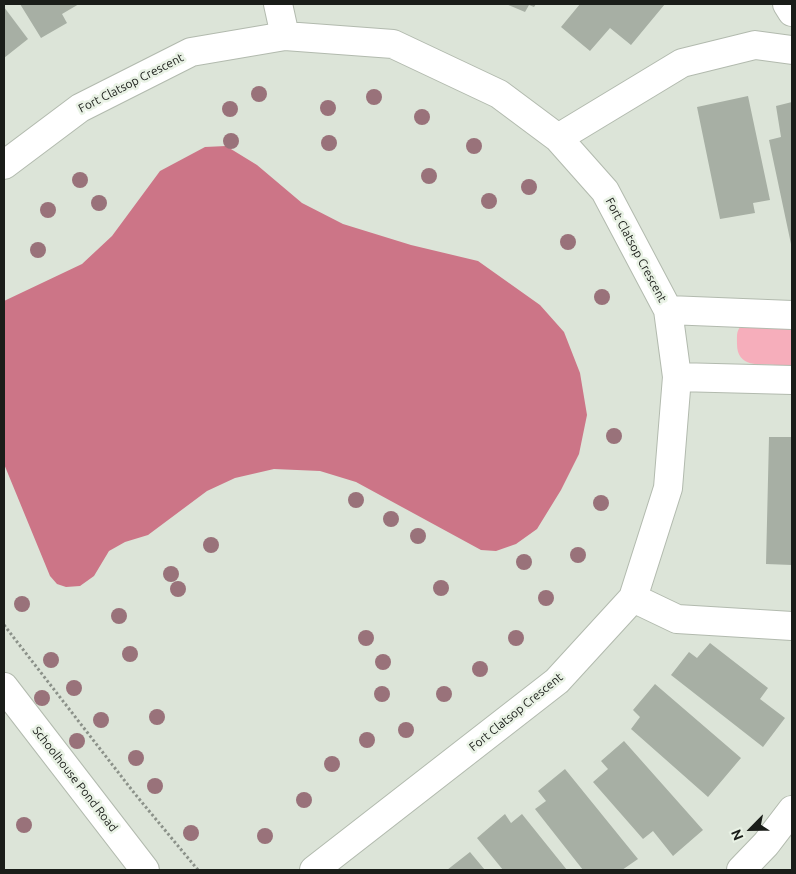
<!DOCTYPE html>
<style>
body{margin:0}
#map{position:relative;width:796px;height:874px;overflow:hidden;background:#dce4d8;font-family:Ubuntu,sans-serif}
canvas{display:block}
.frame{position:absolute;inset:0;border:5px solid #1a1d19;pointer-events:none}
.north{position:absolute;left:726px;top:804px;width:50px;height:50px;-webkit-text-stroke:4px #e9f2e5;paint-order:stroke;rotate:247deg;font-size:14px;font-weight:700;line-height:20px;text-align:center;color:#1a1d19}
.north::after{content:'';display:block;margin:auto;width:18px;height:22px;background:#1a1d19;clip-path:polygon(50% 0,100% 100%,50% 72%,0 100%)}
</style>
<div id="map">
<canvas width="796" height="874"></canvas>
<div class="frame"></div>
<div class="north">N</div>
</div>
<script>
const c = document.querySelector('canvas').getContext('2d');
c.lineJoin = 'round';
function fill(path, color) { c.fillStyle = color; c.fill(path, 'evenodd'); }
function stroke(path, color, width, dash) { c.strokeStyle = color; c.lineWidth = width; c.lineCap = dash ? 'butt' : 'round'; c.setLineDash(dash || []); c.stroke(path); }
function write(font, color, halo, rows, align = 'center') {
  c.font = font + ' Ubuntu,sans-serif'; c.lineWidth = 5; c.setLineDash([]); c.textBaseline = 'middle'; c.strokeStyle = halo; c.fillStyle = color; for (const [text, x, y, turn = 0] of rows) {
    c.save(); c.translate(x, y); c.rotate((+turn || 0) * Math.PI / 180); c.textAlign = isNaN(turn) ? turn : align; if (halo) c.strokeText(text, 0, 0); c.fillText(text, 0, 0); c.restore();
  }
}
const green = new Path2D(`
 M792 319V365C787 365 782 365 776 365 760 364 737 368 737 344 737 333 736 331 744 322Z`);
const water = new Path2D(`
 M226 146 257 165 302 203 343 224 411 245 478 261 540 305 564 332 580 373 587 415 579 454 561 490 537 529 516 544 496 551 481 550 356 482 320 471 274 469 235 478 207 491 148 535 125 542 109 551 94 576 80 586 66 587 57 584 50 576 4 464V301L82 264 112 236 160 171 205 147Z`);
const building = new Path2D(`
 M20 4H79L62 14 67 23 41 38Z
 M506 4H536L534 7 529 5 525 12Z
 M580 4H665L631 45 610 28 590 51 561 27Z
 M4 7 28 39 4 58Z
 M748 96 770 200 753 203 755 213 720 219 697 107Z
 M792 102V244H791L769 140 781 137 776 106Z
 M769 437H792V565L766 564Z
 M710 643 768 688 760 699 785 718 763 747 671 675 689 652 697 658Z
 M655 684 741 758 708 797 631 729 640 717 633 710Z
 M624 741 703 830 673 856 653 831 643 839 593 782 608 769 601 761Z
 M565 769 638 859 622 870H583L535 809 546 801 538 791Z
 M505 814 511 823 522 814 567 870H503L477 838Z
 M470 852 485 870H447Z`);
const path = new Path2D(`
 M4 625 135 794 198 870`);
const minor = new Path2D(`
 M278 4 285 36
 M787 4 792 12
 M558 138 682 63 755 45 792 50
 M4 165 80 108 191 52 285 36 393 44 499 94 558 138 605 191 668 310 677 377 668 488 633 598 557 681 314 870
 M668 310 792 315
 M677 377 792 380
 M633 598 677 619 792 626
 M4 687 145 870
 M741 870 766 844 792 810`);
const trees = [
 [259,94],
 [374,97],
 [328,108],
 [230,109],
 [422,117],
 [231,141],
 [329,143],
 [474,146],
 [429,176],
 [80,180],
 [529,187],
 [489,201],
 [99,203],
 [48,210],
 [568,242],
 [38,250],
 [602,297],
 [614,436],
 [356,500],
 [601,503],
 [391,519],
 [418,536],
 [211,545],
 [578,555],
 [524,562],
 [171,574],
 [441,588],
 [178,589],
 [546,598],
 [22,604],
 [119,616],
 [366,638],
 [516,638],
 [130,654],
 [51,660],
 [383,662],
 [480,669],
 [74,688],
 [382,694],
 [444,694],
 [42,698],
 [157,717],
 [101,720],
 [406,730],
 [367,740],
 [77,741],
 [136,758],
 [332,764],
 [155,786],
 [304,800],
 [24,825],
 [191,833],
 [265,836]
];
const streetNames = [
 ["Fort Clatsop Crescent",131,83,-27],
 ["Fort Clatsop Crescent",636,250,62],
 ["Fort Clatsop Crescent",516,712,-39],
 ["Schoolhouse Pond Road",75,779,52]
];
fill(green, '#f6aebb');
fill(water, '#cc7587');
fill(building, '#a7afa4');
stroke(minor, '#b2baae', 30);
stroke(path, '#8b9189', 3, [2.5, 2.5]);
stroke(minor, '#fff', 28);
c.fillStyle = '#99727a';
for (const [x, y] of trees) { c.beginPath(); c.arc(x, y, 8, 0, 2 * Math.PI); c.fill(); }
write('12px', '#1a1d19', '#e9f2e5', streetNames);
</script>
